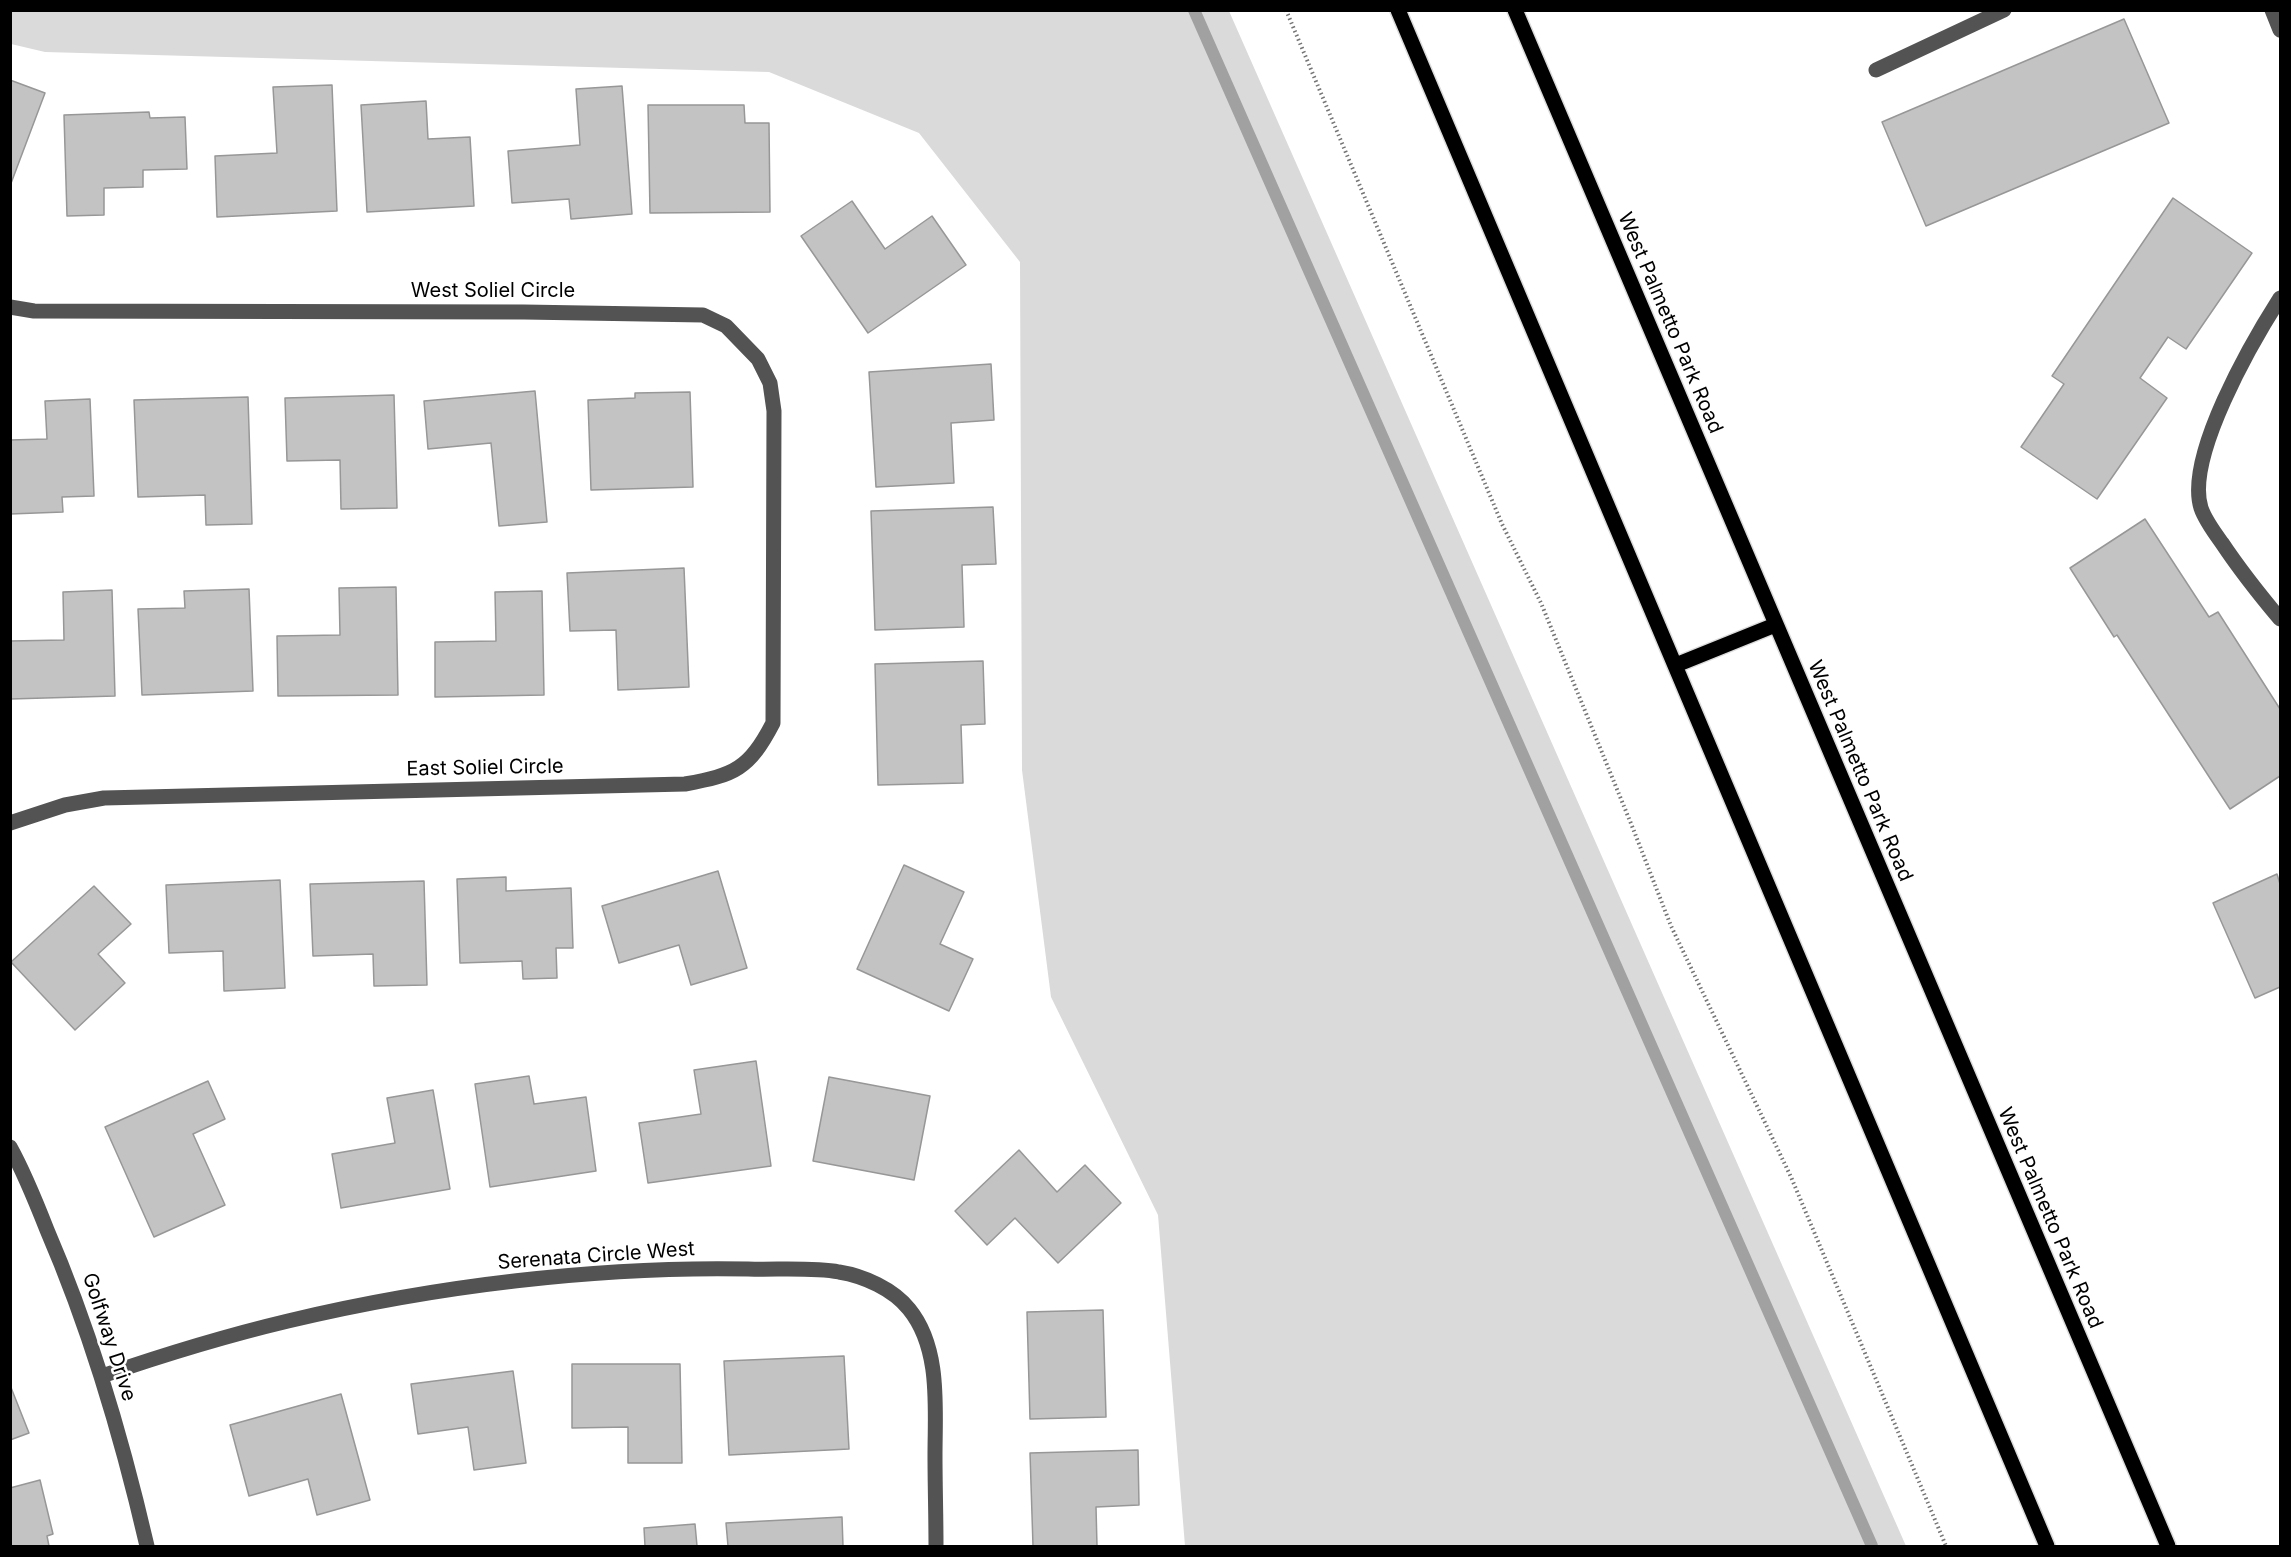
<!DOCTYPE html>
<style>
body{margin:0}
#map{position:relative;width:2291px;height:1557px;overflow:hidden;background:#fff;font-family:Inter,sans-serif}
canvas{display:block}
.frame{position:absolute;inset:0;border:12px solid #000;pointer-events:none}
</style>
<div id="map">
<canvas width="2291" height="1557"></canvas>
<div class="frame"></div>
</div>
<script>
const c = document.querySelector('canvas').getContext('2d');
c.lineJoin = 'round';
function fill(path, color) { c.fillStyle = color; c.fill(path, 'evenodd'); }
function stroke(path, color, width, dash) { c.strokeStyle = color; c.lineWidth = width; c.lineCap = dash ? 'butt' : 'round'; c.setLineDash(dash || []); c.stroke(path); }
function write(font, color, halo, rows, align = 'center') {
  c.font = font + ' Inter,sans-serif'; c.lineWidth = 5; c.setLineDash([]); c.textBaseline = 'middle'; c.strokeStyle = halo; c.fillStyle = color; for (const [text, x, y, turn = 0] of rows) {
    c.save(); c.translate(x, y); c.rotate((+turn || 0) * Math.PI / 180); c.textAlign = isNaN(turn) ? turn : align; if (halo) c.strokeText(text, 0, 0); c.fillText(text, 0, 0); c.restore();
  }
}
const green = new Path2D(`
 M11 10 1229 11 1906 1546H1185L1158 1215 1051 997 1022 770 1020 262 919 133 769 72 45 52 11 44Z`);
const stream = new Path2D(`
 M1194 10 1872 1546`);
const building = new Path2D(`
 M2124 19 2169 123 1926 226 1882 122Z
 M10 80 45 93 10 186Z
 M332 85 337 211 217 217 215 156 277 153 273 87Z
 M622 86 632 214 571 219 569 199 512 203 508 151 580 145 576 89Z
 M426 101 428 139 470 137 474 206 367 212 361 105Z
 M648 105H744L745 123H769L770 212 650 213Z
 M149 112 150 118 185 117 187 169 143 170V187L104 188V215L67 216 64 115Z
 M2173 198 2252 253 2186 349 2168 337 2140 378 2167 398 2097 499 2021 447 2064 384 2052 376Z
 M852 201 885 249 932 216 966 265 868 333 801 236Z
 M991 364 994 420 951 423 954 483 876 487 869 372Z
 M535 391 547 522 499 526 491 443 428 449 424 401Z
 M690 392 693 487 591 490 588 400 635 398V393Z
 M394 395 397 508 341 509 340 460 287 461 285 398Z
 M248 397 252 524 206 525 205 495 138 497 134 400Z
 M90 399 94 496 62 497 63 512 10 514V440L47 439 45 401Z
 M993 507 996 564 962 565 964 627 875 630 871 511Z
 M2145 519 2209 617 2218 612 2280 709V776L2230 809 2117 635 2114 637 2070 568Z
 M684 568 689 687 618 690 616 630 570 631 567 573Z
 M396 587 398 695 278 696 277 636 340 635 339 588Z
 M249 589 253 691 142 695 138 609 185 608 184 591Z
 M112 590 115 696 10 699V641L64 640 63 592Z
 M542 591 544 695 435 697V642L496 641 495 592Z
 M983 661 985 724 961 725 963 783 878 785 875 664Z
 M904 865 964 892 940 944 973 959 949 1011 857 969Z
 M718 871 747 968 691 985 679 945 619 963 602 906Z
 M2277 874 2280 884V987L2255 998 2213 903Z
 M506 877V891L571 888 573 948H556L557 978 523 979 522 961 460 963 457 879Z
 M280 880 285 988 224 991 223 951 169 953 166 885Z
 M424 881 427 985 374 986 373 954 313 956 310 884Z
 M94 886 131 924 98 954 125 983 75 1030 11 962Z
 M756 1061 771 1166 648 1183 639 1123 701 1114 694 1070Z
 M529 1076 534 1104 586 1097 596 1171 490 1187 475 1084Z
 M829 1077 930 1096 914 1180 813 1161Z
 M208 1081 225 1119 193 1134 225 1205 154 1237 105 1127Z
 M433 1090 450 1189 341 1208 332 1154 395 1143 387 1098Z
 M1019 1150 1057 1192 1085 1165 1121 1203 1058 1263 1015 1218 987 1245 955 1211Z
 M1103 1310 1106 1417 1030 1419 1027 1312Z
 M844 1356 849 1449 729 1455 724 1361Z
 M572 1364H680L682 1463H628V1427L572 1428Z
 M513 1371 526 1463 474 1470 468 1427 418 1434 411 1384Z
 M10 1385 29 1433 10 1440Z
 M341 1394 370 1500 317 1515 308 1479 249 1496 230 1425Z
 M1138 1450 1139 1505 1096 1507 1097 1546H1033L1030 1453Z
 M40 1480 53 1534 47 1536 49 1546H10V1488Z
 M842 1517 843 1546H728L726 1523Z
 M695 1524 697 1546H645L644 1528Z`);
const path = new Path2D(`
 M1286 10 1502 524 1541 603 1632 826 1671 926 1791 1177 1946 1546`);
const minor = new Path2D(`
 M2272 10 2280 30
 M1876 70 2004 10
 M2280 298C2252 342 2185 457 2201 508 2205 520 2214 532 2222 543 2240 570 2259 594 2280 619
 M10 307 34 311 524 312 703 315 726 326 758 359 770 383 774 411 773 723C749 769 735 775 685 784L104 798 65 805 10 823
 M10 1147C25 1174 36 1202 47 1230 91 1332 122 1438 147 1546
 M102 1376C163 1355 225 1336 288 1321 434 1286 598 1266 748 1269 775 1270 813 1267 839 1272 864 1276 893 1289 909 1309 941 1348 935 1408 935 1455 935 1485 936 1516 936 1546`);
const major = new Path2D(`
 M1398 10 2047 1546
 M1515 10 2168 1546
 M1676 665 1775 625`);
const streetNames = [
 ["West Soliel Circle",493,291],
 ["West Palmetto Park Road",1670,323,67],
 ["East Soliel Circle",485,768,-1],
 ["West Palmetto Park Road",1860,771,67],
 ["West Palmetto Park Road",2050,1218,67],
 ["Serenata Circle West",596,1256,-4],
 ["Golfway Drive",109,1337,72]
];
fill(green, '#dadada');
stroke(stream, '#a1a1a1', 12);
fill(building, '#c3c3c3');
stroke(building, '#979797', 1.5);
stroke(major, '#dbdbdb', 18);
stroke(path, '#757575', 4, [1.5, 3]);
stroke(minor, '#535353', 15);
stroke(major, '#000', 15);
write('20px', '#000', '#fff', streetNames);
</script>
